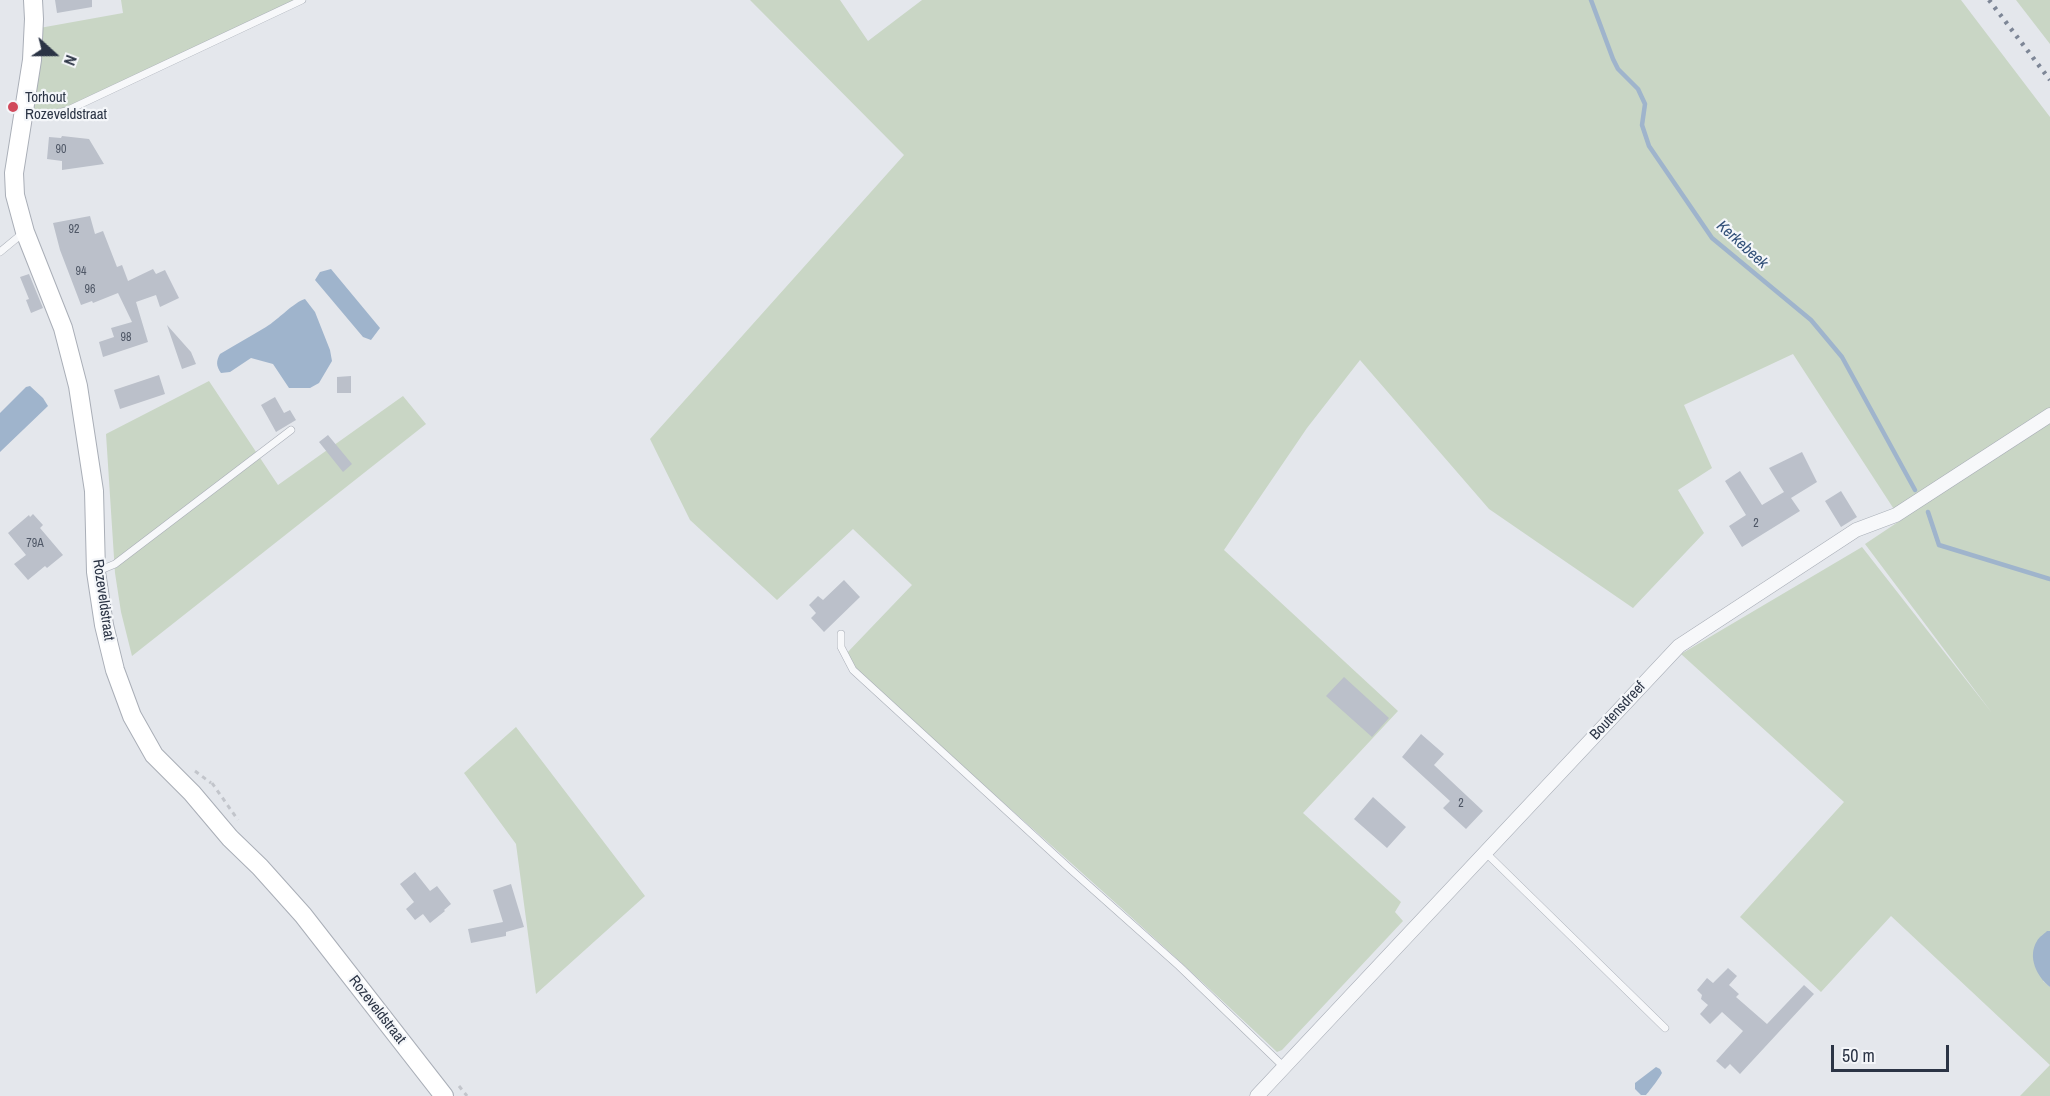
<!DOCTYPE html>
<style>
body{margin:0}
#map{position:relative;width:2050px;height:1096px;overflow:hidden;background:#e4e7ec;font-family:"Archivo Narrow",sans-serif}
canvas{display:block}
.north{position:absolute;left:24px;top:24px;width:60px;height:60px;-webkit-text-stroke:4px #f4f6f9;paint-order:stroke;rotate:111deg;font-size:16px;font-weight:700;line-height:24px;text-align:center;color:#2b3445}
.north::after{content:'';display:block;margin:auto;width:21px;height:27px;background:#2b3445;clip-path:polygon(50% 0,100% 100%,50% 72%,0 100%)}
.scale{position:absolute;left:1831px;top:1045px;width:118px;height:27px;box-sizing:border-box;border:3px solid #2b3445;border-top:0;padding-left:8px;font-size:18px;line-height:21px;white-space:nowrap;color:#2b3445;-webkit-text-stroke:4px #f4f6f9;paint-order:stroke}
</style>
<div id="map">
<canvas width="2050" height="1096"></canvas>
<div class="north">N</div>
<div class="scale">50 m</div>
</div>
<script>
const c = document.querySelector('canvas').getContext('2d');
c.lineJoin = 'round';
function fill(path, color) { c.fillStyle = color; c.fill(path, 'evenodd'); }
function stroke(path, color, width, dash) { c.strokeStyle = color; c.lineWidth = width; c.lineCap = dash ? 'butt' : 'round'; c.setLineDash(dash || []); c.stroke(path); }
function write(font, color, halo, rows, align = 'center') {
  c.font = font + ' "Archivo Narrow",sans-serif'; c.lineWidth = 4.5; c.setLineDash([]); c.textBaseline = 'middle'; c.strokeStyle = halo; c.fillStyle = color; for (const [text, x, y, turn = 0] of rows) {
    c.save(); c.translate(x, y); c.rotate((+turn || 0) * Math.PI / 180); c.textAlign = isNaN(turn) ? turn : align; if (halo) c.strokeText(text, 0, 0); c.fillText(text, 0, 0); c.restore();
  }
}
const green = new Path2D(`
 M121 0H302L54 115H22L34 29 123 13Z
 M750 0H840L868 41 922 0H1961L2050 117V931H2047L2043 981 2050 987V1096H2020L2050 1065 1891 916 1821 992 1740 917 1844 802 1681 654 1862 547 1992 713 1865 544 1901 520 1793 354 1684 405 1712 468 1678 490 1704 533 1633 608 1489 509 1360 360 1307 428 1224 550 1398 711 1303 813 1401 902 1395 912 1403 921 1282 1050 1277 1052C1139 921 996 796 853 670L845 655 912 585 853 529 777 600 690 520 650 439 904 155Z
 M2016 0H2050V44Z
 M209 381 278 485 403 396 426 424 132 656 121 612 115 573 106 434Z
 M516 727 645 896 536 994 516 844 464 773Z`);
const water = new Path2D(`
 M331 269 380 328 371 340 363 337 315 280 320 272Z
 M305 299 315 312 330 350 332 361 319 383 310 388H289L273 364 251 358 230 372 221 373C216 366 216 361 220 354 235 345 251 336 266 327 278 320 294 302 305 299Z
 M30 386 43 398 48 406 0 452V413L26 387Z
 M2047 931H2050V987C2037 977 2027 957 2037 941 2039 937 2044 934 2047 931Z
 M1656 1067 1660 1069 1662 1073C1660 1077 1649 1092 1646 1095H1641L1635 1089V1083Z`);
const stream = new Path2D(`
 M1591 0 1613 59 1618 69 1638 89 1645 104 1642 125 1649 146 1712 238 1811 320 1842 357 1915 490
 M1928 512 1939 545 2050 579`);
const building = new Path2D(`
 M55 0H92V7L57 13Z
 M62 136 89 139 104 164 62 170V161L47 159 49 137 61 138Z
 M90 216 95 234 103 231 117 267 122 265 128 281 153 269 156 274 165 270 179 298 160 307 156 295 136 302 148 342 103 357 99 342 114 337 111 328 132 322 118 293 93 303 92 301 81 305 60 250 53 223Z
 M29 274 43 308 31 313 26 300 29 299 20 277Z
 M167 325 191 352 196 364 182 369Z
 M159 375 165 394 120 409 114 390Z
 M351 376V393H337V377Z
 M275 397 284 413 290 410 296 420 276 432 261 405Z
 M328 435 352 464 343 472 319 442Z
 M1802 452 1817 482 1791 498 1800 511 1742 547 1729 526 1746 515 1725 481 1740 471 1762 505 1784 492 1769 468Z
 M1841 491 1857 517 1841 527 1825 501Z
 M33 514 43 525 40 528 63 555 47 568 45 566 28 580 14 564 26 555 8 533 29 515 30 517Z
 M844 580 860 597 824 632 811 618 816 613 809 605 818 596 823 600Z
 M1344 677 1389 718 1372 737 1326 696Z
 M1421 734 1444 754 1434 765 1483 811 1466 829 1443 808 1450 801 1402 757Z
 M1373 797 1406 827 1387 848 1354 819Z
 M415 872 430 891 437 886 451 904 444 910 445 911 430 923 423 914 415 920 406 909 414 902 400 884Z
 M511 884 524 927 506 932V936L471 943 468 929 503 922 493 890Z
 M1728 968 1737 976 1729 985 1739 994 1736 997 1767 1024 1804 985 1814 994 1740 1074 1730 1064 1725 1069 1716 1061 1743 1031 1722 1012 1710 1024 1700 1014 1708 1005 1701 999 1702 995 1697 990 1707 978 1713 983Z`);
const path = new Path2D(`
 M195 771 211 783
 M212 783 238 820
 M459 1086 467 1096`);
const lane = new Path2D(`
 M24 115 41 117 66 111 302 0
 M0 252 23 233
 M98 571 115 564 291 430
 M841 634V647L853 670 1069 868 1179 966 1284 1067
 M1485 852 1665 1028`);
const street = new Path2D(`
 M1257 1096 1679 646 1856 530 1896 515 2050 415`);
const secondary = new Path2D(`
 M33 0 34 19 32 60 14 173 15 195 25 232 63 328 78 386 94 491 96 572 104 625 115 670 132 716 154 755 192 793 230 838 260 867 303 915 444 1096`);
const rail = new Path2D(`
 M1989 0 2050 80`);
const markers = [
 [13,107,6,"#d1495b"]
];
const numberNames = [
 ["90",61,150],
 ["92",74,230],
 ["94",81,272],
 ["96",90,290],
 ["98",126,338],
 ["2",1756,524],
 ["79A",35,544],
 ["2",1461,804]
];
const poiNames = [
 ["Torhout",25,98],
 ["Rozeveldstraat",25,115]
];
const streetNames = [
 ["Rozeveldstraat",103,600,82],
 ["Boutensdreef",1618,711,-47],
 ["Rozeveldstraat",377,1010,52]
];
const waterNames = [
 ["Kerkebeek",1742,245,42]
];
fill(green, '#c9d6c5');
fill(water, '#9fb4cc');
stroke(stream, '#9fb4cc', 4.5);
fill(building, '#bbc0ca');
stroke(lane, '#a9aeb7', 8);
stroke(street, '#a9aeb7', 15);
stroke(secondary, '#a9aeb7', 20);
stroke(path, '#c2c5cb', 3, [4.5, 4.5]);
stroke(lane, '#f7f8fa', 7);
stroke(street, '#f7f8fa', 14);
stroke(secondary, '#fff', 18);
stroke(rail, '#7d8696', 4.5, [3, 6]);
for (const [x, y, r, color] of markers) { const dot = new Path2D(); dot.arc(x, y, r, 0, 2 * Math.PI); c.fillStyle = color; c.fill(dot); stroke(dot, '#f4f6f9', 2); }
write('12px', '#4f5766', null, numberNames);
write('15px', '#2b3445', '#f4f6f9', poiNames, 'left');
write('15px', '#2b3445', '#f4f6f9', streetNames);
write('italic 16px', '#34527a', '#f4f6f9', waterNames);
</script>
